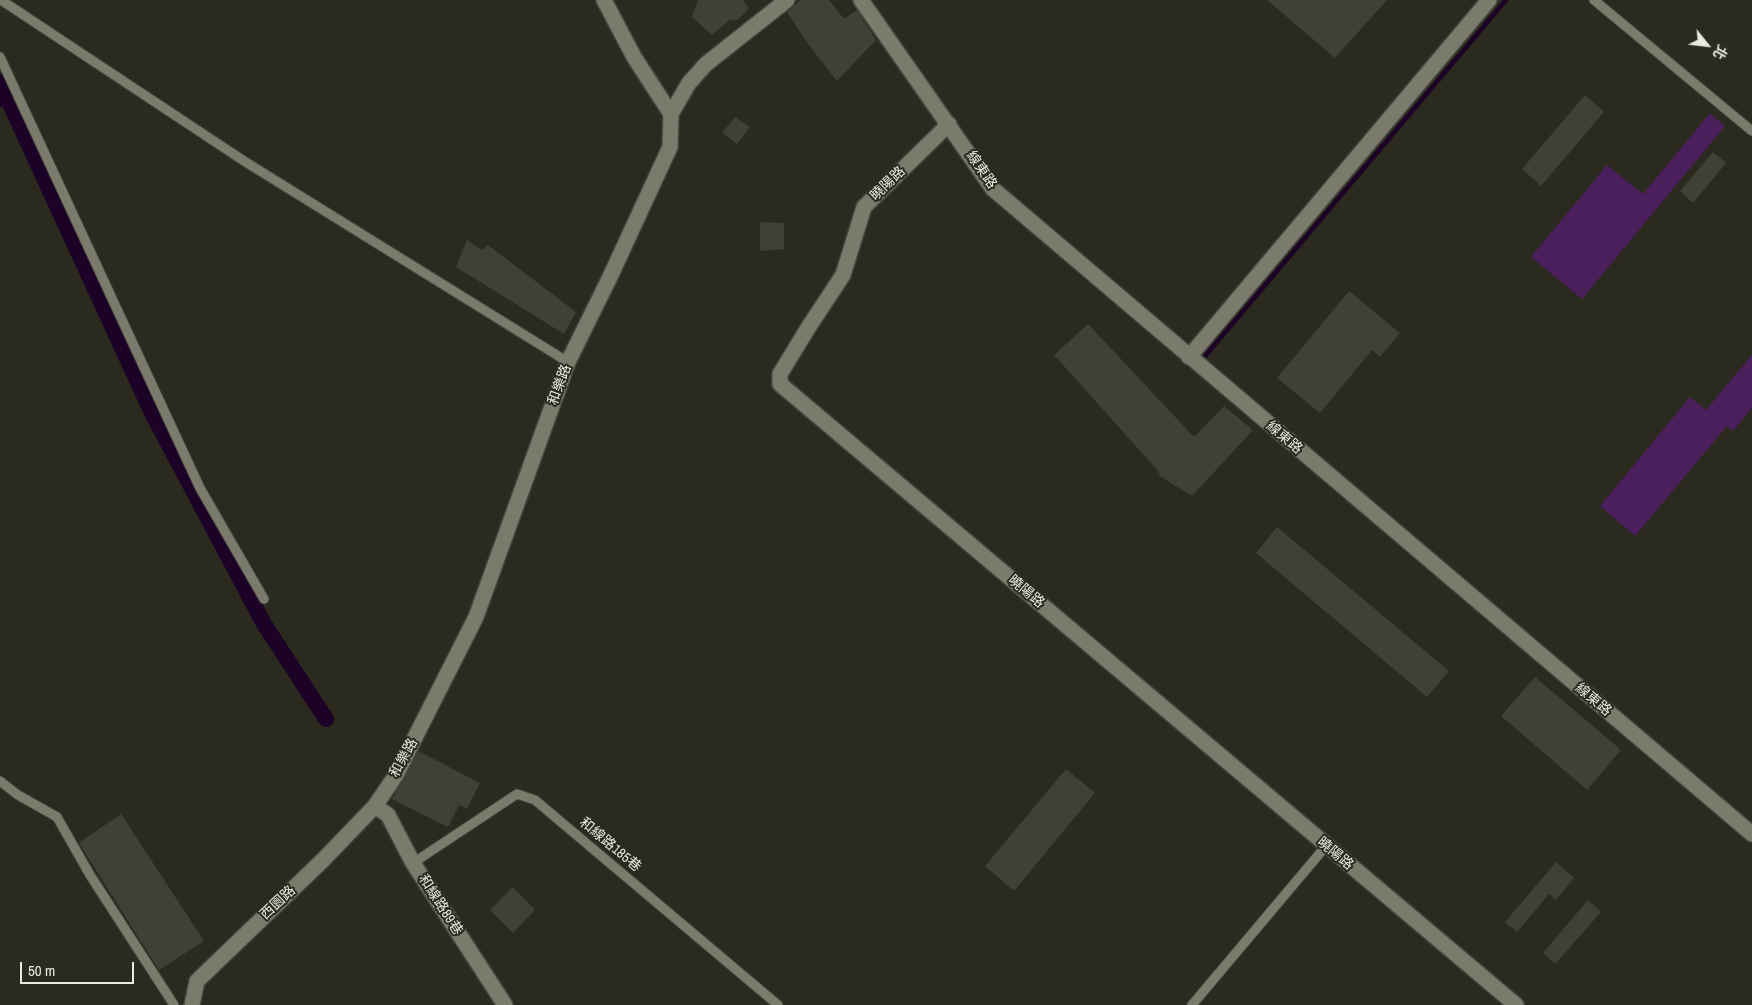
<!DOCTYPE html>
<meta charset="utf-8">
<style>
body{margin:0}
#map{position:relative;width:1752px;height:1005px;overflow:hidden;background:#2a2a1e;font-family:"Archivo Narrow","Noto Sans TC",sans-serif}
canvas{display:block}
.north{position:absolute;left:1682px;top:20px;width:50px;height:50px;-webkit-text-stroke:4px #2a2a1e;paint-order:stroke;rotate:119deg;font-size:14px;font-weight:700;line-height:20px;text-align:center;color:#e8e9e1}
.north::after{content:'';display:block;margin:auto;width:18px;height:22px;background:#e8e9e1;clip-path:polygon(50% 0,100% 100%,50% 72%,0 100%)}
.scale{position:absolute;left:20px;top:962px;width:114px;height:22px;box-sizing:border-box;border:2px solid #e8e9e1;border-top:0;padding-left:6px;font-size:15px;line-height:18px;white-space:nowrap;color:#e8e9e1;-webkit-text-stroke:4px #2a2a1e;paint-order:stroke}
</style>
<div id="map">
<canvas width="1752" height="1005"></canvas>
<div class="north">北</div>
<div class="scale">50 m</div>
</div>
<script>
const c = document.querySelector('canvas').getContext('2d');
c.lineJoin = 'round';
function fill(path, color) { c.fillStyle = color; c.fill(path, 'evenodd'); }
function stroke(path, color, width, dash) { c.strokeStyle = color; c.lineWidth = width; c.lineCap = dash ? 'butt' : 'round'; c.setLineDash(dash || []); c.stroke(path); }
function write(font, color, halo, rows, align = 'center') {
  c.font = font + ' "Archivo Narrow","Noto Sans TC",sans-serif'; c.lineWidth = 4; c.setLineDash([]); c.textBaseline = 'middle'; c.strokeStyle = halo; c.fillStyle = color; for (const [text, x, y, turn = 0] of rows) {
    c.save(); c.translate(x, y); c.rotate((+turn || 0) * Math.PI / 180); c.textAlign = isNaN(turn) ? turn : align; if (halo) c.strokeText(text, 0, 0); c.fillText(text, 0, 0); c.restore();
  }
}
const green = new Path2D(`
 M1710 113 1725 126 1582 299 1531 257 1607 165 1643 194Z
 M1752 355V408L1733 431 1727 426 1635 536 1600 506 1690 397 1706 410Z`);
const stream = new Path2D(`
 M0 105 7 97
 M1206 355 1506 0`);
const canal = new Path2D(`
 M0 82 152 413 264 624 326 719`);
const building = new Path2D(`
 M698 0H743L749 8 738 20H730L712 35 692 17Z
 M801 0H829L844 19 857 10 876 40 837 81 808 44 787 12Z
 M1267 0H1387L1335 58Z
 M1585 95 1604 112 1541 186 1522 169Z
 M735 117 750 127 737 144 722 133Z
 M1713 152 1726 163 1693 203 1680 191Z
 M760 222 784 223V249L760 251Z
 M467 240 481 250 488 245 576 312 564 334 456 267Z
 M1349 291 1400 333 1380 357 1372 350 1320 413 1277 378Z
 M1088 324 1194 437 1224 406 1253 430 1192 496 1158 475 1160 473 1054 355Z
 M1277 527 1449 671 1427 697 1256 553Z
 M1535 677 1621 750 1587 790 1501 716Z
 M418 751 480 783 467 809 459 805 448 827 392 799Z
 M1066 769 1095 793 1014 891 985 866Z
 M121 814 204 941 159 970 79 843Z
 M1556 862 1574 878 1556 900 1549 894 1517 932 1505 922Z
 M513 887 535 910 513 933 490 910Z
 M1588 900 1601 912 1555 964 1543 953Z`);
const lane = new Path2D(`
 M1 0 244 161 568 362
 M1594 0 1752 131
 M0 57 200 488 264 599
 M0 781 18 795 57 817 90 875 174 1005
 M413 863 517 794 535 800 778 1005
 M1192 1005 1326 846`);
const street = new Path2D(`
 M604 0 634 57 671 114
 M949 124 864 207 843 275 808 328 780 374V384L1516 1005
 M1189 357 1489 0
 M375 806 388 815 413 863 505 1005`);
const secondary = new Path2D(`
 M861 0 993 189 1752 834
 M192 1005 197 981 323 860 375 806 396 775 476 617 568 362 610 277 670 147 671 114 689 83 706 64 787 0`);
const streetNames = [
 ["線東路",981,170,55],
 ["曉陽路",888,184,-44],
 ["和樂路",560,385,-70],
 ["線東路",1284,438,40],
 ["曉陽路",1026,592,40],
 ["線東路",1593,700,40],
 ["和樂路",404,758,-61],
 ["和線路185巷",610,845,40],
 ["曉陽路",1335,854,40],
 ["西園路",278,903,-43],
 ["和線路89巷",440,905,57]
];
fill(green, '#4b1e5c');
stroke(stream, '#1c0226', 4.5);
stroke(canal, '#1c0226', 16);
fill(building, '#404134');
stroke(lane, '#45463c', 11);
stroke(street, '#45463c', 18);
stroke(secondary, '#45463c', 18);
stroke(lane, '#7a7b6d', 9);
stroke(street, '#7a7b6d', 15);
stroke(secondary, '#7a7b6d', 15);
write('14px', '#e8e9e1', '#2a2a1e', streetNames);
</script>
